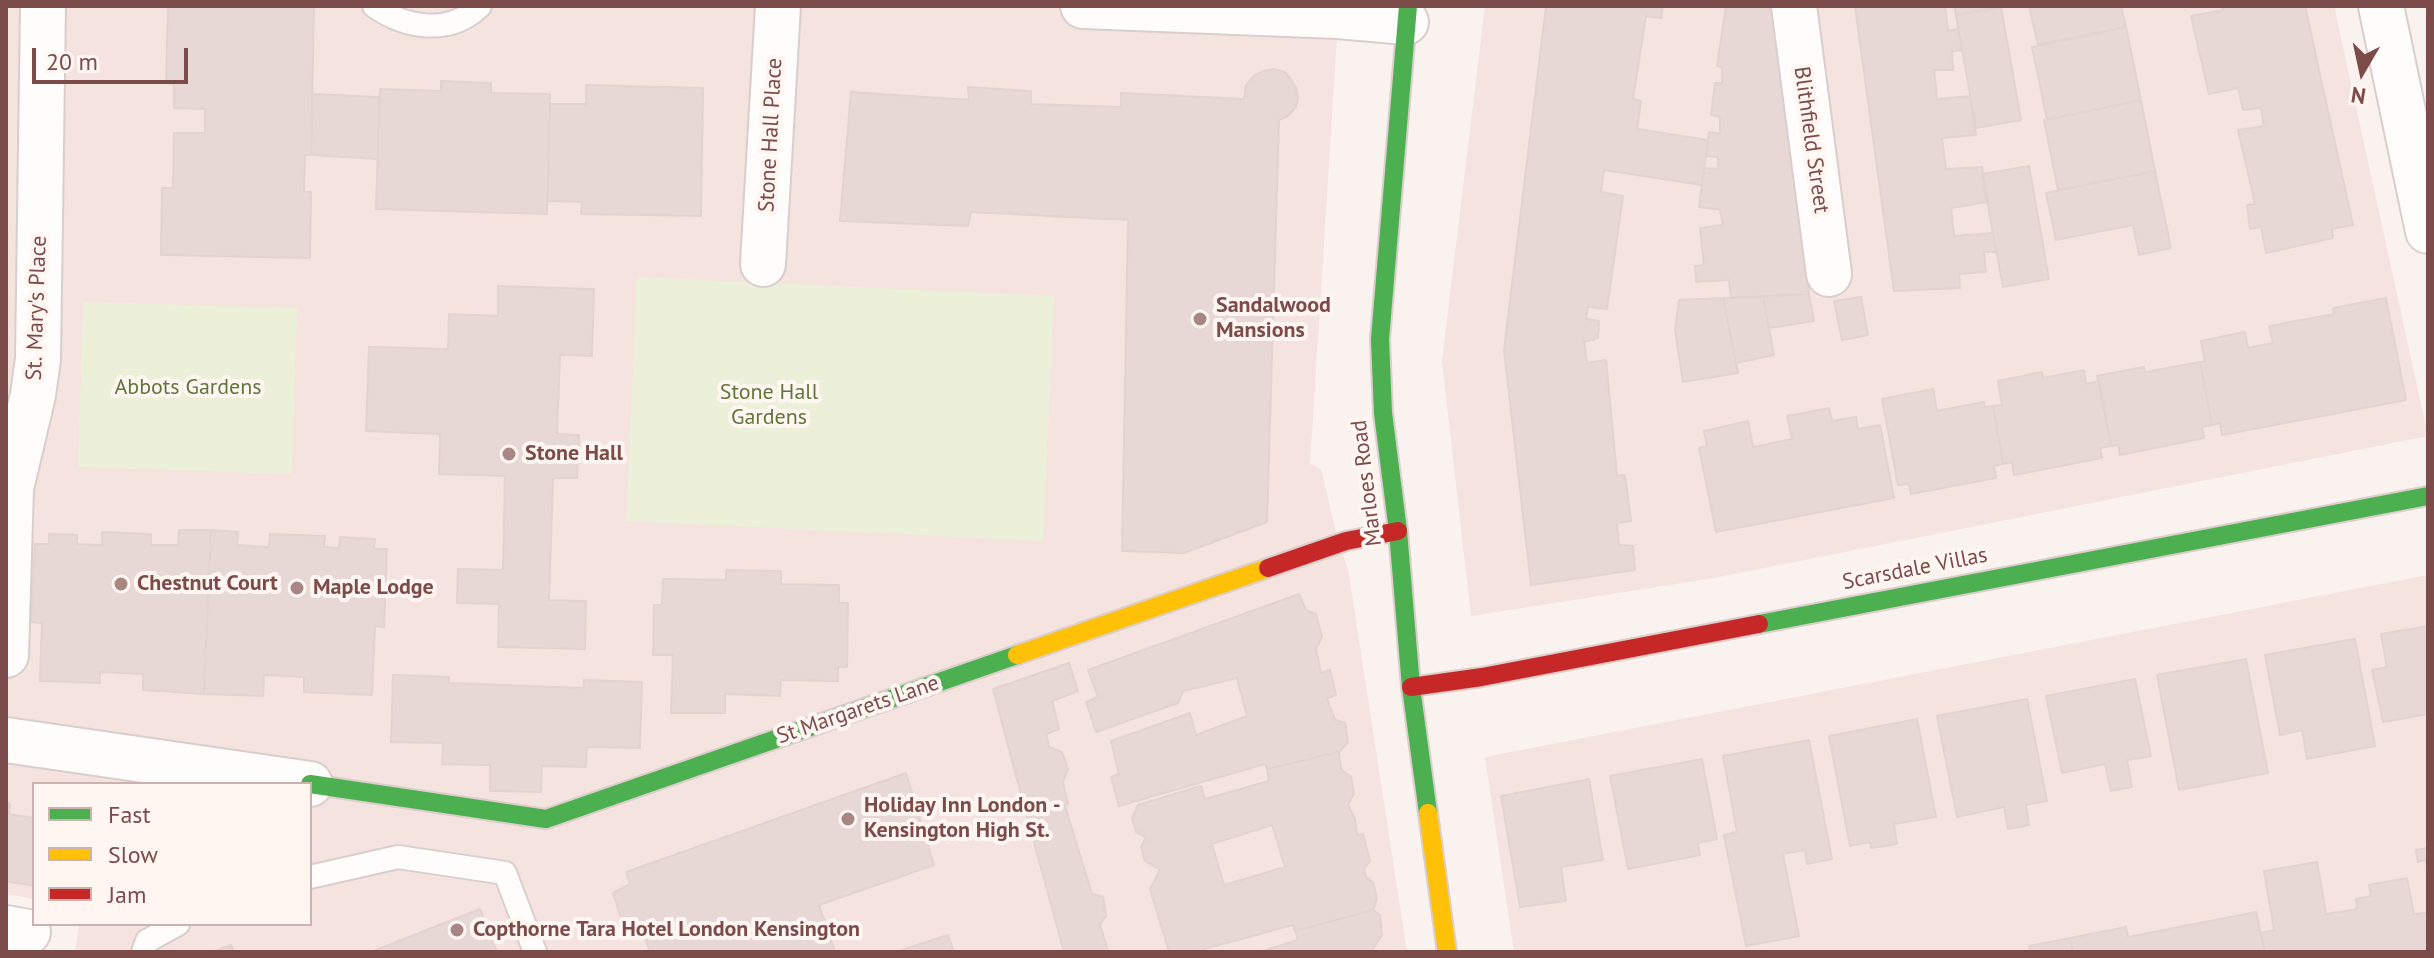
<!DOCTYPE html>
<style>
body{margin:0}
#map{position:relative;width:2434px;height:958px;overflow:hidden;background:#faf2ee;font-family:"PT Sans",sans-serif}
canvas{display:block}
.frame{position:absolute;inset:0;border:8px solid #7c4c4a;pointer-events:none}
.legend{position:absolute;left:32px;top:782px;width:280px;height:144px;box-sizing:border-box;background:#fff6f2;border:2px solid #cbb2af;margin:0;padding:10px 14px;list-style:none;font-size:24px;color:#7c4c4a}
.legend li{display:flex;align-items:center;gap:16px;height:40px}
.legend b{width:40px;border:2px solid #cbb2af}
.north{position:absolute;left:2322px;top:32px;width:80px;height:80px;-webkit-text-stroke:6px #fff6f2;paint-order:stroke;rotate:189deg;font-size:22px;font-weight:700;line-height:32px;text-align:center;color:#7c4c4a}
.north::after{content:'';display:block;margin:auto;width:28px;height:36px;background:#7c4c4a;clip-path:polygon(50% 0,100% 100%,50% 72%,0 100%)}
.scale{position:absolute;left:32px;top:48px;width:156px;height:36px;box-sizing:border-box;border:4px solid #7c4c4a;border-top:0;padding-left:10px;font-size:24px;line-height:28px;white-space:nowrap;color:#7c4c4a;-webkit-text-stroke:6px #fff6f2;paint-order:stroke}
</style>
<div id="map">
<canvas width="2434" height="958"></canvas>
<div class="frame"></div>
<ul class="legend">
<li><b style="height:10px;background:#4caf50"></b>Fast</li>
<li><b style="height:10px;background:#ffc107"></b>Slow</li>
<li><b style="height:10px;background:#c62828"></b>Jam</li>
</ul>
<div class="north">N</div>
<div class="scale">20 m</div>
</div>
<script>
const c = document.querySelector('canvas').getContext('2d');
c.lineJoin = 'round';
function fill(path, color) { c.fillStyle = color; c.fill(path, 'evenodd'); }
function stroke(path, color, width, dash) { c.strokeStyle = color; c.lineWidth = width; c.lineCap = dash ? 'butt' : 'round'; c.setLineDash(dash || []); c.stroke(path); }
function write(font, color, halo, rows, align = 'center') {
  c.font = font + ' "PT Sans",sans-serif'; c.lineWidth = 8; c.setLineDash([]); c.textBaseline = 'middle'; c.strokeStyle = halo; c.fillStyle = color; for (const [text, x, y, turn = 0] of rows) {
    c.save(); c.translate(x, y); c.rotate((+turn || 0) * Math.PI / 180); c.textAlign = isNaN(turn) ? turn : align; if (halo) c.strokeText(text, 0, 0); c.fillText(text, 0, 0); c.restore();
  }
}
const residential = new Path2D(`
 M6 6H1339L1310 464 1321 469 1339 544 1348 569 1407 952H75L79 924H310V784H34V899L6 894Z
 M1485 6H2334L2428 436 1714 578 1471 616 1442 361Z
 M2428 575V952H1514L1485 757Z`);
const green = new Path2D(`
 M637 277 1054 296 1043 541 626 521Z
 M83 302 297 308 292 474 78 467Z`);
const building = new Path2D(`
 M168 6H314L311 155H305L304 192H311L310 258 161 255 162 188H173L174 133H205V109L174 108V84L166 83Z
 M1546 6H1663L1661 18 1646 16 1633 99 1641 101 1637 129 1708 140 1702 185 1604 170 1601 192 1623 196 1607 309 1588 307 1586 319 1599 321 1598 338 1584 342 1587 363 1606 360 1617 476 1625 475 1631 521 1617 523 1619 545 1633 546 1635 570 1531 585 1504 350Z
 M1726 6H1772L1809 294 1731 298 1729 280 1696 282 1695 266 1704 265 1700 228 1723 225 1720 210 1699 207 1704 168 1718 169V157L1706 156 1709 132 1720 133V117L1711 115 1715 83H1722V67L1717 66Z
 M1855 6H1953H1945L1948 31 1958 29 1962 50 1952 51 1953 70H1934L1937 99 1970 96 1976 135 1942 138 1946 169 1982 167 1988 202 1951 208 1954 236 1993 233 1996 252H1984L1986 272 1959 274 1960 288 1894 291Z
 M1954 6H2001V7L1956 15Z
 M2029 6H2121L2126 27 2038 45Z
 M2222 6H2305L2353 225 2332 229 2333 238 2266 253 2261 227 2250 229 2247 205 2255 204 2238 130 2264 126 2261 108 2243 110 2238 88 2209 94 2191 16 2223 10Z
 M2001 7 2021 120 1976 128 1956 15Z
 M2126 27 2141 100 2047 120 2032 47Z
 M1273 69 1285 72 1290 78 1296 88 1298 98 1296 107 1288 116 1279 120 1267 522 1184 553 1122 551 1128 220 971 212 968 226 840 221 851 92 969 100 968 87 1031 91V104L1121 107V93L1244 99 1246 85 1254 76 1263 71Z
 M441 81 491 83V93L550 94 547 214 376 209 380 89 441 91Z
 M586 85 703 88 701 216 581 214 582 202 548 201 550 104H586Z
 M313 94 379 97 378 159 311 155Z
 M2141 100 2155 171 2058 190 2044 120Z
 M2029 166 2049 279 2003 287 1982 174Z
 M2155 171 2171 248 2139 255 2133 225 2056 240 2046 193Z
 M498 286 594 289 592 356 560 355 557 434 579 435 577 478H553L549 600 586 601 585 649 498 647 499 604 457 603 458 569 503 570 505 476 439 474 440 434 366 431 369 347 448 349 449 314 498 316Z
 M1809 294 1814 321 1769 328 1763 296Z
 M1763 296 1774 355 1736 363 1723 298Z
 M1861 297 1868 335 1842 340 1834 301Z
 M1723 298 1738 373 1683 382 1675 330 1679 300Z
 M2386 298 2406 400 2222 435 2220 423 2212 425 2200 362H2205L2201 341 2245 332 2248 348 2273 343 2269 326 2334 314 2333 308Z
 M2200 362 2212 425 2202 427 2204 438 2120 455 2118 445 2111 446 2097 376 2144 367 2145 372Z
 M2084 370 2086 384 2099 381 2111 446 2100 448 2102 458 2014 475 2012 462 2003 464 1993 406 2002 405 1998 381 2042 372 2043 378Z
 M1933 389 1937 411 1984 402 1985 407 1993 406 2003 464 1994 466 1996 478 1911 494 1909 484 1898 485 1882 399Z
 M1829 408 1832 421 1856 417 1858 429 1880 425 1894 498 1716 532 1699 448 1707 446 1704 431 1748 421 1753 447 1792 439 1787 416Z
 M179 530H211L204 694 143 690V674L100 672V683L40 681 42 623 31 622 35 544H49V534L77 535V544L102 545V532L151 534V545H178Z
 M211 530 238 532 237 545 269 547 270 534 325 536 324 547 339 548 340 537 375 539 374 549H387L384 627 375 626 372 695 304 692V677L264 675 263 696 204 694Z
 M726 570 781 571V584L839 585V603H848L847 667H838V681L781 680 780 696 725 694V713H671L673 655H653L654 605H662L663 579 726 580Z
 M1299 594 1306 610 1316 614 1322 637 1316 649 1321 673 1330 670 1336 695 1327 698 1335 720 1345 723 1348 742 1339 752 1267 769 1265 764 1119 806 1111 777 1119 774 1111 741 1190 713 1196 735 1247 716 1237 678 1183 691 1178 703 1096 732 1086 702 1098 697 1088 670Z
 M2428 626V714L2383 722 2372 670 2387 667 2381 634Z
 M2355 639 2375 746 2307 759 2302 730 2280 735 2265 655Z
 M2246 659 2268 773 2179 790 2157 675Z
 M1069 663 1078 691 1052 701 1059 729 1046 734 1049 747 1062 752 1068 769 1063 782 1068 804 1027 817 993 689Z
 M393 675 449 677V683L584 688V680L642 682 640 748 587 747 586 767 542 766 541 792 490 791V765L442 764 443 743 391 742Z
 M2135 679 2151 756 2127 760 2132 787 2111 791 2105 764 2062 773 2046 696Z
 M2027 699 2047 801 2026 805 2029 825 2008 829 2004 807 1957 817 1937 716Z
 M1917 719 1936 817 1894 824 1897 844 1871 848 1870 842 1850 846 1829 736Z
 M1809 740 1832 859 1807 864 1805 850 1783 854 1799 936 1746 946 1724 835 1737 832 1723 756Z
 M1339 752 1341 769 1351 777 1354 794 1348 805 1355 819 1357 835 1363 834 1370 861 1364 869 1366 877 1373 882 1377 899 1373 910 1295 931 1293 925 1193 952H1169L1150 889 1160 870 1145 861 1141 847 1146 837 1136 832 1132 818 1138 805 1201 786 1205 799 1269 781 1267 769ZM1272 825 1285 867 1224 885 1212 844Z
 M1702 759 1717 839 1698 843 1700 855 1628 869 1610 776Z
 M906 773 934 865 819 905 835 952H650L641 926 625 931 613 893 630 884 626 872Z
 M1589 779 1603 860 1561 867 1566 901 1520 907 1501 796Z
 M6 802 10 803 9 814 34 818V886L6 881Z
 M1065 806 1092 894 1103 897 1106 916 1100 924 1108 951 1104 952H1064L1027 817Z
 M2428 848V872L2426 860 2418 862 2416 850Z
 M2317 862 2326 914 2357 909 2356 899 2371 896 2369 885 2407 878 2414 914 2426 913 2428 910V952H2265L2261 933 2274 930 2264 871Z
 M480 909 497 952H371Z
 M1373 910 1380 915 1382 935 1372 950 1375 952H1260L1298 940 1295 931Z
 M2256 912 2265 952H2073L2070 938 2126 927 2128 937Z
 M948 935 954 952H896Z
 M2070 938 2073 952H2030L2029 946Z
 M231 945 234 952H212Z`);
const lane = new Path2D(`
 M374 6C405 28 449 36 480 6
 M310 877 398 857 505 873 535 952
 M143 952 147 941 178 924`);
const street = new Path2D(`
 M1083 6 1338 16 1406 22
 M1794 6 1829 274
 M2381 6 2428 231
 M763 264 778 6
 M6 655 11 488 33 395 38 359 43 6
 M6 740 310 784
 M6 928 28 932`);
const fast = new Path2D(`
 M1408 6 1380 339 1383 413 1398 531 1411 687 1428 813
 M1759 624 2428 496
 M310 784 546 819 1017 655`);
const slow = new Path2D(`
 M1017 655 1268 568
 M1428 813 1447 952`);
const jam = new Path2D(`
 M1268 568 1346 541 1398 531
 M1411 687 1482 677 1759 624`);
const markers = [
 [1200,319,8,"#a88683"],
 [509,454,8,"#a88683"],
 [121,584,8,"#a88683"],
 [297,588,8,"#a88683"],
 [848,819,8,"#a88683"],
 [457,930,8,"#a88683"]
];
const streetNames = [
 ["Stone Hall Place",771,135,-87],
 ["Blithfield Street",1811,140,82],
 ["St. Mary's Place",37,308,-88],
 ["Marloes Road",1367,483,-97],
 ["Scarsdale Villas",1915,569,-11],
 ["St Margarets Lane",858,710,-19]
];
const poiNames = [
 ["Sandalwood",1216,306],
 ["Mansions",1216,331],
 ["Stone Hall",525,454],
 ["Chestnut Court",137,584],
 ["Maple Lodge",313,588],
 ["Holiday Inn London -",864,806],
 ["Kensington High St.",864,831],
 ["Copthorne Tara Hotel London Kensington",473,930]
];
const parkNames = [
 ["Abbots Gardens",188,388],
 ["Stone Hall",769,393],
 ["Gardens",769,418]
];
fill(residential, '#f4e3de');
fill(green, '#edf0d9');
fill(building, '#e7d8d5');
stroke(building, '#e3d3d0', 2);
stroke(lane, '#dacecc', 26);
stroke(street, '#dacecc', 48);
stroke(fast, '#dbcecc', 22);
stroke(slow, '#dbcecc', 22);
stroke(jam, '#dbcecc', 22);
stroke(lane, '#fefdfc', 22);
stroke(street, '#fefdfc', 44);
stroke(fast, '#4caf50', 18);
stroke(slow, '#ffc107', 18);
stroke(jam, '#c62828', 18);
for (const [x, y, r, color] of markers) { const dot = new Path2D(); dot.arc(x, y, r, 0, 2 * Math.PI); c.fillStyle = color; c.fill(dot); stroke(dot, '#fff6f2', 3); }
write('22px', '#7c4c4a', '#fff6f2', streetNames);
write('bold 22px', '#7c4c4a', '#fff6f2', poiNames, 'left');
write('22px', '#5f763b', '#fff6f2', parkNames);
</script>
